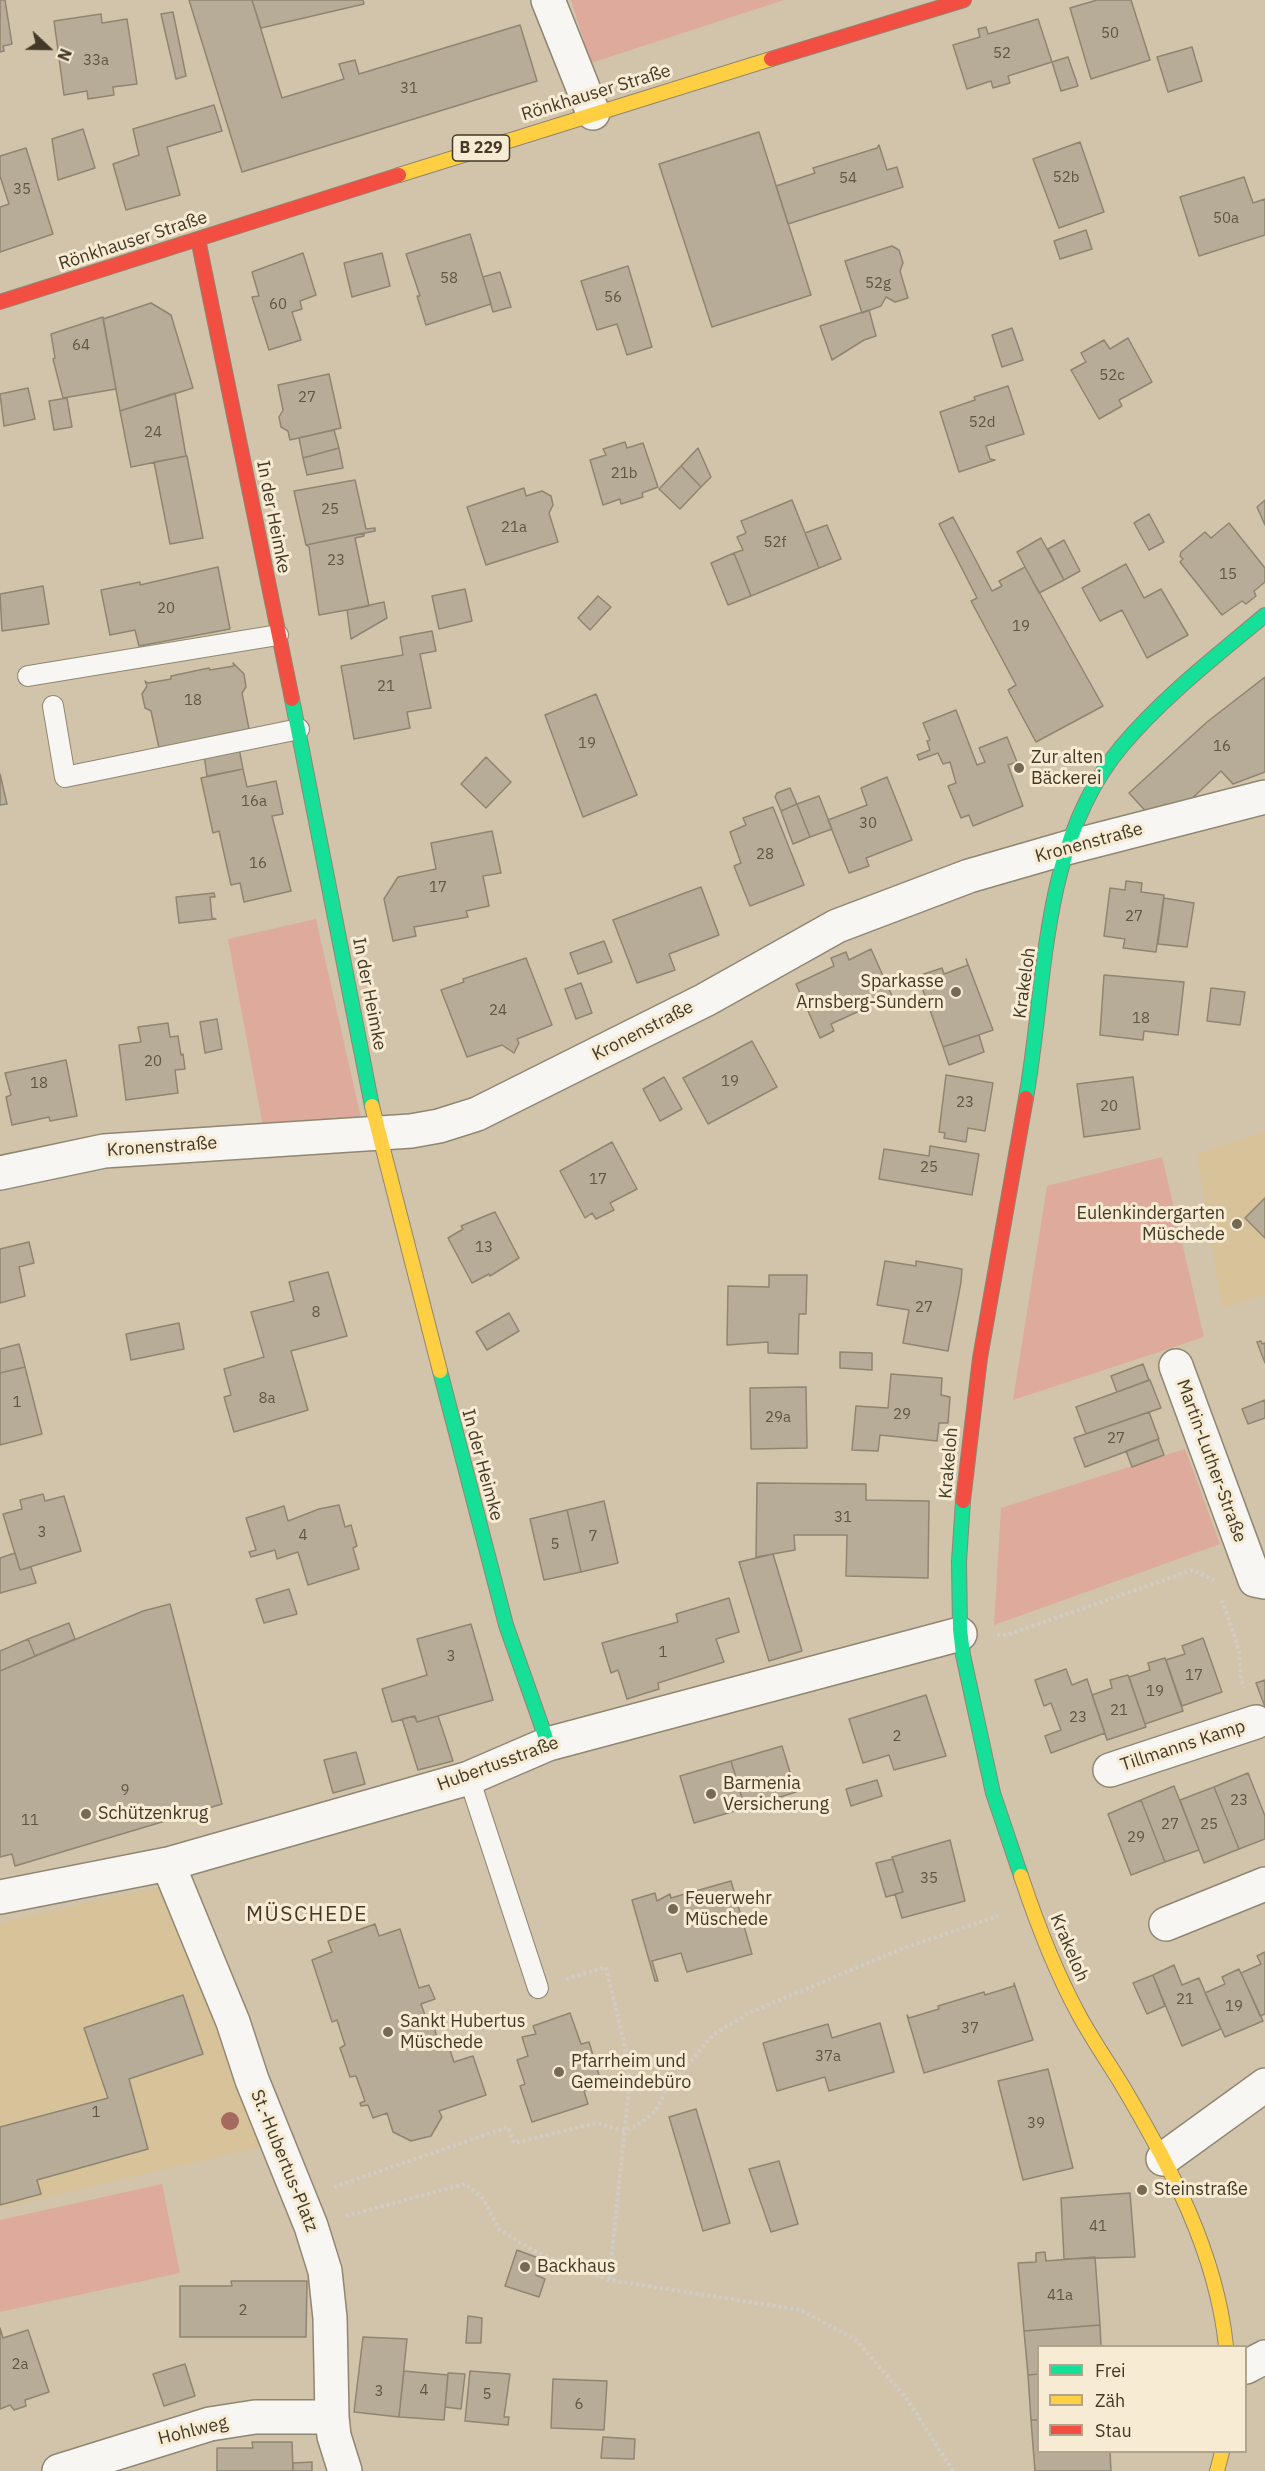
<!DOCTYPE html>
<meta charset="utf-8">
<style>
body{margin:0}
#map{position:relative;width:1265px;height:2471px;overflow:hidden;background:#d1c4ab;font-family:"IBM Plex Sans",sans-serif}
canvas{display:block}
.legend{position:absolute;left:1037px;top:2345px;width:210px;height:108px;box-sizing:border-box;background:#f7ebd4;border:2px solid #afa48e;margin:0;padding:8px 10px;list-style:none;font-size:18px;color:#423926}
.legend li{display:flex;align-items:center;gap:12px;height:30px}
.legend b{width:30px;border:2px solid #afa48e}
.north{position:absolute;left:18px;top:18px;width:60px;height:60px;-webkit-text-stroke:4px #f7ebd4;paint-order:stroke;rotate:112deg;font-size:16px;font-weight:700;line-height:24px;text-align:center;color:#423926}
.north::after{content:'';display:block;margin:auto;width:21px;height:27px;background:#423926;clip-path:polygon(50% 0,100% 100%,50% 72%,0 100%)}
</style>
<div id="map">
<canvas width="1265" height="2471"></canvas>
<ul class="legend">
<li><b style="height:8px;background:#16e098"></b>Frei</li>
<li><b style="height:8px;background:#ffcf43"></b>Zäh</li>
<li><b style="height:8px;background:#f24e42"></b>Stau</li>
</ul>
<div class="north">N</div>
</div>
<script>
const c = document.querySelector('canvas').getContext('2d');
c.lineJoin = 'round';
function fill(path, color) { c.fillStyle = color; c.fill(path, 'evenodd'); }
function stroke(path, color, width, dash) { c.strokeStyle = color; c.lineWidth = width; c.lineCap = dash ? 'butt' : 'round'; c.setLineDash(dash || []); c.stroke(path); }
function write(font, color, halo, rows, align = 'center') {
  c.font = font + ' "IBM Plex Sans",sans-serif'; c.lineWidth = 6; c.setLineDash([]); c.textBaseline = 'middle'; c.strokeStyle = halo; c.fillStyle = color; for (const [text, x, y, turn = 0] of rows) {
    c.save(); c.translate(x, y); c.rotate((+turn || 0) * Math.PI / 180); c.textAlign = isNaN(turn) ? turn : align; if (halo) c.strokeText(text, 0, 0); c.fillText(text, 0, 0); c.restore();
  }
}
const built = new Path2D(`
 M1265 1131V1294L1222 1308 1197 1154Z
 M178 1883 273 2144 0 2208V1923Z`);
const green = new Path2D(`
 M571 0H784L591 63Z
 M316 919 361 1118 263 1126 228 939Z
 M1162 1157 1204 1337 1013 1400 1047 1186Z
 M1185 1449 1220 1544 994 1625 1001 1508Z
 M162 2184 180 2273 0 2312V2220Z`);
const building = new Path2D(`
 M0 0H5L12 44 3 46 4 51 0 52Z
 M189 0H252L282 98 344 79 339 64 355 60 359 74 520 25 537 81 242 172Z
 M252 0H363L364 4 261 28Z
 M1097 0H1131L1150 60 1091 79 1070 8Z
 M173 12 186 76 176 79 161 14Z
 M101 14 102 23 127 19 137 84 113 87 114 95 88 99 87 91 64 95 54 21Z
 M1038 19 1052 62 1008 76 1010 83 993 88 991 81 967 89 953 45 980 37 978 29 986 27 988 34Z
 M1192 47 1202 81 1168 92 1157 57Z
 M1068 57 1078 86 1061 91 1052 62Z
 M214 105 222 131 167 147 180 195 126 210 113 164 139 155 133 129Z
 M83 129 95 168 58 180 52 139Z
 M759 132 811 295 712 327 659 164Z
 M1080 142 1104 212 1059 228 1033 159Z
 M879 145 887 170 897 167 903 187 788 224 776 186 815 173 813 168 877 148Z
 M26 148 53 234 0 252V207L9 204 0 176V156Z
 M1244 177 1253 203 1265 199V235L1199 256 1180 197Z
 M1086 230 1092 249 1060 259 1054 241Z
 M470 234 491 304 426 325 417 296H420L406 254Z
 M892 246 899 250 903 263 900 271 908 298 895 302 886 297 881 306 862 313 845 261Z
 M303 253 316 295 300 301 302 309 292 312 301 340 269 350 252 297 259 296 252 272Z
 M382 253 390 286 352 297 344 263Z
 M628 266 652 347 627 355 617 324 597 330 581 281Z
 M500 272 511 307 493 312 483 277Z
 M151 303 171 315 193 388 120 411 103 319Z
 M869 310 876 336 864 340 832 360 820 326Z
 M103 317 116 389 63 398 53 359 55 358 51 334Z
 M1012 328 1023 360 1002 367 992 335Z
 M1128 338 1152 382 1119 400 1122 406 1099 419 1071 370 1086 362 1081 353 1104 340 1110 349Z
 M329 374 341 428 290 440 288 431 281 427 279 417 283 410 278 385Z
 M1008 386 1024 434 986 446 990 459 995 460 959 472 940 412 975 400 974 397Z
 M28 388 35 419 4 426 0 394Z
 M175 393 186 456 131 467 120 411Z
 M67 398 72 427 54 430 49 401Z
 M334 430 339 448 303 458 299 438Z
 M625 442 627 448 643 443 658 487 642 493 643 497 621 504 620 499 603 505 590 460 606 455 603 449Z
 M339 448 343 468 307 475 303 458Z
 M698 448 711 477 701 487 681 466Z
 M187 456 203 538 170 544 154 462Z
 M681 466 701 487 680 509 659 489Z
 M355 480 366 529 375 528V531L306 545 294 491Z
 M524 488 526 496 542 491 551 496 553 505 549 513 558 542 486 565 467 507Z
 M792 500 819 568 751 596 734 553 743 550 737 537 746 533 741 521Z
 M1265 500V525L1257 507Z
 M1149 514 1164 542 1149 550 1134 523Z
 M953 517 992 591 1002 586 999 581 1025 567 1103 706 1036 742 1008 690 1016 685 971 601 977 598 939 524Z
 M1229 523 1265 568V582L1254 591 1256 596 1246 604 1242 601 1222 615 1180 562 1183 559 1180 556 1181 552 1205 532 1211 538Z
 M827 525 841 559 819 568 805 533Z
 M364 533V536L355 538 369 606 319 615 309 547 306 545Z
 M1041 538 1064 580 1039 593 1017 552Z
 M1064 540 1080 571 1064 580 1048 549Z
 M734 553 751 596 728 605 711 563Z
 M1126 564 1144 598 1161 589 1188 635 1147 658 1122 610 1100 621 1082 588Z
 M218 567 230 629 139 646 135 630 110 635 101 590 140 582V585Z
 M43 586 49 624 2 631 0 594Z
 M465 589 472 621 439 629 432 596Z
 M598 596 611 607 590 630 578 618Z
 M384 602 387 618 351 639 347 610Z
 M432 631 436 651 420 654 431 708 407 712 410 728 354 739 341 666 403 655 400 637Z
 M233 663 244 674 246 687 242 693 249 729 159 748 151 711 145 708 142 694 147 686 145 681 148 683 171 679V676L209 668 210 670 234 666Z
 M1265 677V772L1233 784 1221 771 1183 807 1172 809 1165 804 1151 817 1129 793 1207 722Z
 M596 694 637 795 583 817 545 715Z
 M956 710 977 765 985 762 979 748 1007 737 1017 762 1008 765 1023 806 973 826 969 815 961 818 948 786 956 783 950 762 943 764 938 753 919 760 917 755 930 750 927 741 930 740 923 723Z
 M239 748 243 769 207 776 204 755Z
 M486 757 511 782 486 808 461 784Z
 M243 769 247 787 276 781 283 814 272 816 291 891 244 902 240 883 231 885 219 831 213 833 201 778Z
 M0 774 7 804 0 805Z
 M887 777 912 840 866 858 869 866 849 873 828 820 867 805 861 788Z
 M790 788 797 804 781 811 775 797 777 793Z
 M819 796 832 829 810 837 797 804Z
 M797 804 810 837 793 844 781 811Z
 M773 807 804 885 750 906 734 866 741 863 730 832 746 825 743 818Z
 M492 831 501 873 483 876 489 906 466 911 468 917 414 927 416 936 393 941 384 899 398 877 436 869 431 843Z
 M1126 881 1142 883 1141 892 1164 895 1156 952 1123 948 1125 939 1104 936 1110 888 1125 890Z
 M701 887 719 935 669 954 675 970 637 983 613 920Z
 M214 893 215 897H210L212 918 216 919 179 923 176 897Z
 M1164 898 1194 903 1187 947 1158 944Z
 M604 941 612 962 578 974 570 953Z
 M871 949 892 996 831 1024 834 1031 820 1038 796 984 834 966 831 958 846 952 849 960Z
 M526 958 552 1025 517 1039 519 1043 514 1053 502 1045 467 1057 441 990 464 982 463 979Z
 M966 959 993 1030 943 1047 918 976 942 968 944 974 968 965Z
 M1104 975 1184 982 1178 1035 1144 1031 1143 1040 1100 1035Z
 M581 983 592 1013 576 1019 565 989Z
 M1211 988 1245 992 1240 1025 1207 1021Z
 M217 1019 222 1049 205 1053 200 1022Z
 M168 1023 170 1037 178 1036 181 1055 183 1054 185 1069 175 1070 178 1093 126 1100 119 1045 141 1042 138 1027Z
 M979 1035 984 1052 949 1065 943 1047Z
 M752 1041 777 1087 708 1124 683 1078Z
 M66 1060 77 1116 50 1121 49 1117 12 1125 6 1097 11 1095 5 1073Z
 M946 1075 993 1083 985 1131 968 1128 966 1142 944 1138 945 1133 939 1132Z
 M664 1077 682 1109 660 1121 643 1089Z
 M1133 1077 1140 1129 1084 1137 1077 1084Z
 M612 1142 637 1189 610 1203 614 1210 596 1219 592 1213 585 1218 560 1171Z
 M930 1146 979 1154 972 1195 879 1179 884 1149 929 1156Z
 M1265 1198V1238L1245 1218Z
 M495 1212 519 1258 490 1276 489 1274 472 1283 448 1238 463 1229 461 1226Z
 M29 1242 34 1263 19 1267 25 1296 0 1303V1249Z
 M885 1261 916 1266V1261L962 1269 961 1282 948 1351 903 1343 909 1310 877 1305Z
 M328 1272 347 1336 291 1351 308 1410 234 1432 224 1397 231 1395 224 1369 264 1357 251 1312 294 1301 289 1282Z
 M769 1275H807L806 1314H799L798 1354 768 1353V1342L727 1345 728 1286 769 1287Z
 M509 1313 519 1331 487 1350 476 1332Z
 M179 1323 184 1349 131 1360 126 1334Z
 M1261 1341 1262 1344 1265 1343V1363L1257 1342Z
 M19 1344 25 1367 0 1373V1349Z
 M840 1352 872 1353V1370L840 1368Z
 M1143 1364 1149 1380 1117 1392 1111 1376Z
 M25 1367 42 1434 0 1445V1373Z
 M891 1374 942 1378 941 1395 950 1397 948 1423H939L937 1441 880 1435 878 1451 852 1450 856 1406 888 1408Z
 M1150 1380 1161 1408 1086 1434 1076 1407Z
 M806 1387 807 1448 751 1449 750 1388Z
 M1265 1400V1418L1248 1424 1242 1409Z
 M1149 1412 1159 1439 1085 1467 1074 1438Z
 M1158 1439 1164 1455 1132 1467 1126 1451Z
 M757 1483 866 1484V1500L929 1501 928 1578 846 1576 847 1535H794L795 1550 756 1557Z
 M43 1494 45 1501 64 1496 81 1551 20 1570 3 1514 22 1509 20 1500Z
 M604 1501 618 1563 581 1572 567 1510Z
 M339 1505 345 1527 351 1525 357 1546 353 1548 359 1569 308 1585 298 1552 277 1559 275 1550 251 1557 249 1552 256 1550 246 1518 284 1506 288 1521 319 1509Z
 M567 1510 581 1572 544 1580 530 1519Z
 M15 1553 20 1570 31 1567 36 1583 0 1593V1558Z
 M773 1554 802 1651 769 1661 739 1562Z
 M289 1589 297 1614 264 1623 256 1599Z
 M729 1598 739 1632 716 1639 724 1662 658 1683 659 1689 627 1699 618 1670 611 1673 602 1643 678 1622 676 1614Z
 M170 1604 222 1804 15 1866 12 1854 0 1857V1671L143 1611Z
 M69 1623 75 1639 35 1656 28 1639Z
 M471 1624 493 1700 417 1722 415 1716 392 1722 382 1689 427 1675 417 1639Z
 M1203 1638 1222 1692 1182 1706 1166 1660 1185 1654 1182 1646Z
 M28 1639 35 1656 0 1671V1651Z
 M1165 1658 1183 1711 1145 1724 1129 1677 1150 1670 1148 1663Z
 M1066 1669 1072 1685 1087 1679 1105 1733 1051 1753 1045 1736 1061 1730 1051 1703 1044 1706 1035 1680Z
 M1128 1675 1146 1727 1107 1740 1092 1695 1112 1688 1110 1680Z
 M1265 1680V1707L1256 1683Z
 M926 1695 946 1756 894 1770 889 1755 863 1763 849 1719Z
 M414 1716 417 1722 438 1716 453 1761 418 1770 402 1719Z
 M782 1746 796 1792 745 1808 731 1761Z
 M356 1752 365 1784 333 1793 324 1760Z
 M731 1761 745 1808 694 1823 680 1776Z
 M1248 1773 1265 1816V1839L1239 1849 1214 1787Z
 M877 1780 882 1796 851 1806 846 1789Z
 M1174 1786 1199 1850 1165 1862 1141 1800Z
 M1214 1787 1239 1849 1204 1863 1180 1800Z
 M1141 1800 1165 1862 1131 1875 1108 1814Z
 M950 1840 965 1901 902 1918 895 1894 903 1892 892 1857Z
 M893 1859 903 1892 886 1897 876 1863Z
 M731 1881 752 1954 687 1972 681 1953 652 1961 658 1981H655L632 1900 655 1893 657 1901 670 1894 671 1898Z
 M375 1924 379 1936 400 1929 419 1988 429 1985 435 1999 421 2004 426 2018 431 2016 439 2045 447 2041 454 2062 473 2056 486 2095 439 2111 442 2117 431 2136 411 2141 393 2132 387 2113 373 2118 368 2105 361 2106 360 2103 365 2101 356 2076 350 2077 340 2048 345 2045 337 2020 332 2022 312 1960 332 1952 328 1941Z
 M1265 1952V2014L1260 2016 1241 1973 1261 1964 1257 1956Z
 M1174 1965 1182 1985 1199 1978 1221 2029 1182 2046 1153 1975Z
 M1239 1969 1263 2021 1225 2037 1205 1993 1225 1984 1222 1977Z
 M1153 1975 1165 2006 1147 2014 1133 1983Z
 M1014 1983 1033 2040 924 2073 907 2015 909 2018 939 2009 938 2006 984 1992 985 1995 1014 1986Z
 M183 1995 203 2054 129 2079 148 2149 37 2180 41 2194 0 2205V2127L108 2098 84 2028Z
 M570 2013 581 2044 589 2042 602 2085 584 2091 588 2104 532 2122 520 2086 525 2084 517 2060 528 2056 522 2037 536 2034 533 2026Z
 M880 2023 894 2072 829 2091 825 2077 777 2091 763 2043 828 2024 832 2038Z
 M1048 2069 1073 2168 1023 2180 998 2081Z
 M696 2109 730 2223 703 2231 669 2117Z
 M779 2161 798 2224 771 2232 749 2169Z
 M1130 2193 1135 2257 1064 2259 1061 2198Z
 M517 2250 541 2259 536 2275 545 2279 539 2297 505 2286Z
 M1045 2252 1046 2261 1095 2257 1100 2325 1024 2331 1018 2263 1036 2262V2253Z
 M231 2281H307L306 2337H180V2286H232Z
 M468 2316 482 2318 481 2343H466Z
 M1100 2325 1101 2346H1038V2374L1028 2375 1024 2331Z
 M0 2328 3 2338 28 2330 49 2392 25 2400 26 2406 14 2410 10 2405 0 2409Z
 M363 2337 407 2339 399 2417 354 2412Z
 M185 2364 195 2396 164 2406 153 2374Z
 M404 2371 448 2375 444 2420 399 2417Z
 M470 2371 510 2374 504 2417H509L508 2425 465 2421Z
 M448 2373 465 2374 461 2409 445 2407Z
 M1038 2374V2420H1031L1028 2375Z
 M553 2379 607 2381 604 2430 551 2428Z
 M1031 2420H1038V2452H1110L1111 2471H1035Z
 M603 2437 635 2439 634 2459 601 2458Z
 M252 2442H292L293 2471H217V2448H253Z
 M312 2462V2471H293V2463Z`);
const path = new Path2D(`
 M1222 1600 1239 1650 1241 1678 1244 1688
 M997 1635H1007L1193 1570 1216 1581
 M566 1979 606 1967 625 2047 629 2089 609 2280
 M334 2187 508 2127 514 2143 597 2123 623 2131 636 2126 655 2112 666 2090 713 2035 749 2013 901 1949 998 1916
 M346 2216 465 2184 481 2196 500 2230 536 2252 609 2280 801 2310 856 2340 907 2399 953 2471`);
const lane = new Path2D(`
 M28 676 278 635
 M53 706 65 777 299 729
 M469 1778 538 1988`);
const street = new Path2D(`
 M548 0 593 113
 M0 1173 104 1151 411 1131 439 1126 477 1114 705 1000 837 926 969 876 1066 848 1265 797
 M1176 1366 1255 1580 1265 1582
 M1110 1770 1256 1722
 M168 1864 233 2022 252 2080 311 2226 325 2271 330 2318 332 2417 334 2436 345 2471
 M0 1897 168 1864 469 1778 548 1744 960 1634
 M1166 1924 1265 1884
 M1163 2159 1265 2085
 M1246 2367 1265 2357
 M59 2471 210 2424 255 2417H332`);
const fast = new Path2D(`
 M292 699 372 1106
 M1026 1098C1047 980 1040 845 1121 747 1163 697 1215 657 1265 615
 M440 1371 506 1625 548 1744
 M963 1501 959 1561 960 1629 963 1655 993 1793 1021 1876`);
const slow = new Path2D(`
 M399 175 771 59
 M372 1106 440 1371
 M1021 1876C1037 1924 1055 1971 1079 2015 1092 2039 1108 2062 1122 2085 1170 2166 1216 2251 1226 2346
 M1217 2471 1222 2452`);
const jam = new Path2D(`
 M771 59 964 0
 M198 239 292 699
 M0 302 399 175
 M963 1501 980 1358 1026 1098`);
const trees = [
 [230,2121]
];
const markers = [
 [1019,768,6,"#746a55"],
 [956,992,6,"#746a55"],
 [1237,1224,6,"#746a55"],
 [711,1794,6,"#746a55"],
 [86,1814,6,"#746a55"],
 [673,1909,6,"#746a55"],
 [388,2032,6,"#746a55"],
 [559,2072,6,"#746a55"],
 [1142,2190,6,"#746a55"],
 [525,2267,6,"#746a55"]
];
const numberNames = [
 ["50",1110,34],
 ["52",1002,54],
 ["33a",96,61],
 ["31",409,89],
 ["52b",1066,178],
 ["54",848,179],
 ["35",22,190],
 ["50a",1226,219],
 ["58",449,279],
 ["52g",878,284],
 ["56",613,298],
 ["60",278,305],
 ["64",81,346],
 ["52c",1112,376],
 ["27",307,398],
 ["52d",982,423],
 ["24",153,433],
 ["21b",624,474],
 ["25",330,510],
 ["21a",514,528],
 ["52f",775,543],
 ["23",336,561],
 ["15",1228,575],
 ["20",166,609],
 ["19",1021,627],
 ["21",386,687],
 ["18",193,701],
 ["19",587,744],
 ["16",1222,747],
 ["16a",254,802],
 ["30",868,824],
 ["28",765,855],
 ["16",258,864],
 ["17",438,888],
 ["27",1134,917],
 ["24",498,1011],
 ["18",1141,1019],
 ["20",153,1062],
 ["19",730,1082],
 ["18",39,1084],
 ["23",965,1103],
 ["20",1109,1107],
 ["25",929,1168],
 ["17",598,1180],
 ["13",484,1248],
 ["27",924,1308],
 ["8",316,1313],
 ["8a",267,1399],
 ["1",17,1403],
 ["29",902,1415],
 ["29a",778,1418],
 ["27",1116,1439],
 ["31",843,1518],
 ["3",42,1533],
 ["4",303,1536],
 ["7",593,1537],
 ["5",555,1545],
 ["1",663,1653],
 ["3",451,1657],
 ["17",1194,1676],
 ["19",1155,1692],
 ["21",1119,1711],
 ["23",1078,1718],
 ["2",897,1737],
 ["9",125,1791],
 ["23",1239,1801],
 ["11",30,1821],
 ["27",1170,1825],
 ["25",1209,1825],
 ["29",1136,1838],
 ["35",929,1879],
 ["21",1185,2000],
 ["19",1234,2007],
 ["37",970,2029],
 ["37a",828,2057],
 ["1",96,2113],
 ["39",1036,2124],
 ["41",1098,2227],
 ["41a",1060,2296],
 ["2",243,2311],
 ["2a",20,2365],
 ["4",424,2391],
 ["3",379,2392],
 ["5",487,2395],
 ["6",579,2405]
];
const shields = [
 [481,148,57]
];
const shieldNames = [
 ["B 229",481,148]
];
const streetNames = [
 ["Rönkhauser Straße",596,93,-17],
 ["Rönkhauser Straße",133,241,-18],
 ["In der Heimke",273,517,79],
 ["Kronenstraße",1089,843,-15],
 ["Krakeloh",1025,983,-82],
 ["In der Heimke",369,994,79],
 ["Kronenstraße",643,1031,-27],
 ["Kronenstraße",162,1147,-4],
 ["Martin-Luther-Straße",1211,1461,70],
 ["Krakeloh",949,1463,-85],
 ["In der Heimke",482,1465,75],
 ["Tillmanns Kamp",1183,1746,-18],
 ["Hubertusstraße",498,1764,-20],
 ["Krakeloh",1069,1948,67],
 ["St.-Hubertus-Platz",284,2161,68],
 ["Hohlweg",193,2431,-14]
];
const poiNames = [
 ["Zur alten",1031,758],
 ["Bäckerei",1031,779],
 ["Sparkasse",944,982,"right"],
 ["Arnsberg-Sundern",944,1003,"right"],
 ["Eulenkindergarten",1225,1214,"right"],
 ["Müschede",1225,1235,"right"],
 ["Barmenia",723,1784],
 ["Versicherung",723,1805],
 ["Schützenkrug",98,1814],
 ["Feuerwehr",685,1899],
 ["Müschede",685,1920],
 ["Sankt Hubertus",400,2022],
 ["Müschede",400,2043],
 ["Pfarrheim und",571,2062],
 ["Gemeindebüro",571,2083],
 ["Steinstraße",1154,2190],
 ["Backhaus",537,2267]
];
const quarterNames = [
 ["MÜSCHEDE",307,1915]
];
fill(built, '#d7c29a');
fill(green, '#ddaa9c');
fill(building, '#b6ac98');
stroke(building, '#8f8571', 1.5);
stroke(lane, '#908672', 22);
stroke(street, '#908672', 36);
stroke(fast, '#908672', 16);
stroke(slow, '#908672', 16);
stroke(jam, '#908672', 16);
stroke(path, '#d1cdc5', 4, [3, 3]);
stroke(lane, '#f8f6f2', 20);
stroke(street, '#f8f6f2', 33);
stroke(fast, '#16e098', 14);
stroke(slow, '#ffcf43', 14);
stroke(jam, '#f24e42', 14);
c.fillStyle = '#a66960';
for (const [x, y] of trees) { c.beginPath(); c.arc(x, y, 9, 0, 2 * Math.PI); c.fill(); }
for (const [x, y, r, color] of markers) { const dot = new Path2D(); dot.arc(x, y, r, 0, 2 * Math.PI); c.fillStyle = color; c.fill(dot); stroke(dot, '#f7ebd4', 2); }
write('15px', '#5f5642', null, numberNames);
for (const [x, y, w] of shields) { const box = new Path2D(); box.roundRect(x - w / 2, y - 13, w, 26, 4.5); c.fillStyle = '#f7ebd4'; c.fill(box); stroke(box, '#423926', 1.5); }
write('bold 16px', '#423926', null, shieldNames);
write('18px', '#423926', '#f7ebd4', streetNames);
write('18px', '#423926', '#f7ebd4', poiNames, 'left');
c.letterSpacing = '1.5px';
write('21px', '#423926', '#f7ebd4', quarterNames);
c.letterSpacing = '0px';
</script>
